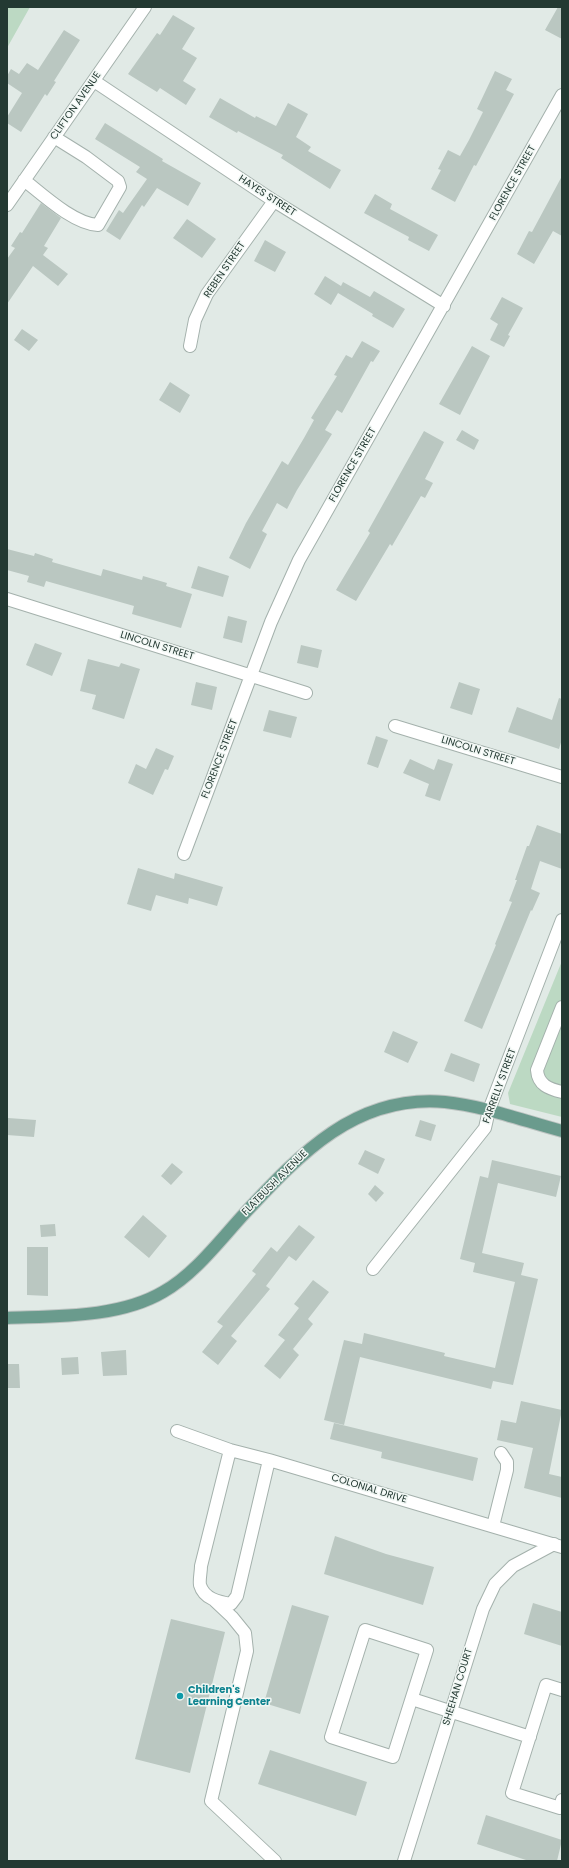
<!DOCTYPE html>
<style>
body{margin:0}
#map{position:relative;width:569px;height:1868px;overflow:hidden;background:#e1eae6;font-family:Poppins,sans-serif}
canvas{display:block}
.frame{position:absolute;inset:0;border:8px solid #233932;pointer-events:none}
</style>
<div id="map">
<canvas width="569" height="1868"></canvas>
<div class="frame"></div>
</div>
<script>
const c = document.querySelector('canvas').getContext('2d');
c.lineJoin = 'round';
function fill(path, color) { c.fillStyle = color; c.fill(path, 'evenodd'); }
function stroke(path, color, width, dash) { c.strokeStyle = color; c.lineWidth = width; c.lineCap = dash ? 'butt' : 'round'; c.setLineDash(dash || []); c.stroke(path); }
function write(font, color, halo, rows, align = 'center') {
  c.font = font + ' Poppins,sans-serif'; c.lineWidth = 3; c.setLineDash([]); c.textBaseline = 'middle'; c.strokeStyle = halo; c.fillStyle = color; for (const [text, x, y, turn = 0] of rows) {
    c.save(); c.translate(x, y); c.rotate((+turn || 0) * Math.PI / 180); c.textAlign = isNaN(turn) ? turn : align; if (halo) c.strokeText(text, 0, 0); c.fillText(text, 0, 0); c.restore();
  }
}
const green = new Path2D(`
 M7 7H30L7 48Z
 M562 961V1117L510 1104 508 1093Z`);
const building = new Path2D(`
 M558 7H562V39L545 30Z
 M173 15 195 28 182 49 197 58 183 81 196 89 186 105 160 88 157 92 128 74 157 33 160 35Z
 M64 30 80 40 54 81 56 82 47 96 45 94 21 132 7 123V117L22 93 7 83V76L11 69 19 74 27 63 38 70Z
 M495 71 512 79 506 90 514 94 476 166 474 165 455 202 431 189 441 170 438 169 448 150 460 156 469 140 483 112 477 109Z
 M220 98 255 118 256 116 276 126 288 103 308 114 296 137 311 147 308 151 341 170 330 189 281 158 283 155 238 131 237 133 209 117Z
 M105 123 163 159 162 161 201 183 188 206 157 188 144 207 142 205 120 240 106 231 119 210 123 213 147 179 136 172 140 167 95 139Z
 M562 176V236L553 231 534 264 517 254 529 231 532 232Z
 M375 194 392 204 390 209 438 235 429 251 408 240 409 237 364 213Z
 M41 203 61 218 44 246 48 248 43 255 68 274 58 286 33 266 7 304V259L15 248 11 246 20 232 22 233Z
 M187 219 216 239 202 258 173 238Z
 M265 240 286 252 275 272 254 261Z
 M325 276 341 286 343 282 370 297 374 291 405 309 393 328 372 316 373 314 338 293 331 305 314 294Z
 M502 297 523 308 508 335 510 336 504 347 490 340 498 324 490 319Z
 M22 329 38 340 29 351 14 340Z
 M362 341 380 351 373 362 371 361 342 413 337 410 325 430 332 434 297 490 287 509 277 503 262 531 267 534 250 569 229 558 246 523 282 461 288 465 304 438 314 420 311 418 337 376 334 375 346 355 352 358Z
 M472 346 490 356 460 415 439 404Z
 M170 382 190 395 180 413 159 400Z
 M462 430 479 440 474 450 456 440Z
 M424 431 444 442 425 479 433 483 425 498 421 496 392 546 390 544 356 601 336 590 370 533 368 531Z
 M7 549 34 556 35 553 53 559 52 562 101 576 103 569 142 580 143 576 167 583 166 586 192 594 181 628 132 614 134 606 46 581 44 587 27 582 29 576 7 570Z
 M198 566 229 576 223 597 191 588Z
 M228 616 247 621 242 643 223 638Z
 M35 643 62 653 52 676 26 665Z
 M301 645 322 650 318 668 297 663Z
 M88 659 119 667 121 663 140 669 124 719 92 709 96 695 80 691Z
 M196 682 217 687 212 710 191 705Z
 M459 682 480 689 472 715 450 708Z
 M559 698 562 699V739L559 749 508 732 517 707 552 720Z
 M269 710 297 717 291 738 263 731Z
 M376 736 388 740 378 768 367 764Z
 M156 748 174 756 168 770 165 769 153 795 128 783 136 764 146 769Z
 M410 759 434 770 438 759 453 764 440 801 425 796 429 784 403 773Z
 M537 825 562 834V869L540 861 531 889 540 893 532 911 531 910 482 1029 464 1021 496 945 495 944 512 902 509 901 517 880H515L527 846H529Z
 M138 868 174 879 175 873 223 887 217 906 189 898 188 904 156 895 151 911 127 904Z
 M393 1031 418 1042 408 1063 384 1052Z
 M451 1053 480 1064 474 1082 444 1071Z
 M8 1118 36 1120 34 1137 7 1135Z
 M420 1120 436 1125 431 1141 415 1136Z
 M365 1150 385 1159 378 1174 358 1164Z
 M492 1160 561 1176 556 1197 498 1183 482 1253 524 1263 521 1275 538 1279 513 1385 493 1381 491 1389 360 1357 344 1425 324 1420 344 1340 362 1344 364 1333 445 1353 444 1356 495 1368 515 1282 473 1272 475 1263 460 1259 480 1176 488 1178Z
 M172 1163 183 1172 171 1185 161 1176Z
 M375 1185 384 1193 376 1202 368 1194Z
 M143 1215 167 1236 149 1258 124 1237Z
 M55 1224 56 1236 41 1237 40 1225Z
 M299 1225 315 1237 296 1261 289 1256 266 1286 270 1289 231 1336 237 1341 218 1365 202 1352 223 1326 217 1322 256 1274 252 1271 271 1247 277 1252Z
 M27 1247H48V1296L27 1295Z
 M313 1280 329 1292 308 1319 313 1324 293 1349 299 1355 280 1379 264 1366 285 1340 278 1335 299 1308 294 1304Z
 M126 1350 127 1375 103 1376 101 1352Z
 M78 1357 79 1374 62 1375 61 1358Z
 M7 1364H19L20 1388H7Z
 M521 1401 562 1410 549 1474 562 1477V1498L524 1488 533 1448 497 1440 501 1420 516 1423Z
 M334 1423 478 1458 473 1481 381 1458 382 1452 330 1439Z
 M335 1536 386 1554 434 1567 423 1605 324 1574Z
 M533 1603 562 1612V1646L524 1634Z
 M292 1605 329 1616 300 1714 264 1703Z
 M171 1619 225 1632 190 1773 135 1759Z
 M270 1750 367 1782 356 1816 258 1784Z
 M486 1815 562 1840 557 1861H529L477 1844Z`);
const minor = new Path2D(`
 M94 81 274 201 444 306
 M24 180C43 195 74 224 98 225L120 187 118 181 86 157 54 137
 M7 205 145 7
 M190 346 195 320 207 294 274 201
 M7 599 306 693
 M395 726 562 777
 M184 854 271 622 299 560 562 95
 M562 1007 537 1070C538 1085 549 1089 562 1092
 M373 1269 485 1128 489 1110 562 920
 M177 1431 230 1450 269 1460 562 1547
 M230 1450 201 1566C201 1572 199 1580 200 1585 204 1599 219 1602 231 1604L237 1596 269 1460
 M493 1526 507 1470V1462L501 1453
 M215 1601 232 1617 245 1633 247 1651 211 1801 275 1861
 M365 1630 427 1650 393 1757 331 1737Z
 M562 1690 546 1685 512 1793 560 1808 562 1800
 M412 1699 530 1737
 M404 1861 483 1609 495 1584 513 1566 554 1544`);
const major = new Path2D(`
 M7 1318C56 1316 119 1318 163 1292 195 1274 220 1240 245 1213 300 1154 356 1094 445 1102 484 1106 524 1121 562 1131`);
const markers = [
 [180,1696,4,"#0f9aa8"]
];
const streetNames = [
 ["CLIFTON AVENUE",76,106,-55],
 ["FLORENCE STREET",513,183,-61],
 ["HAYES STREET",267,196,33],
 ["REBEN STREET",225,270,-56],
 ["FLORENCE STREET",353,465,-60],
 ["LINCOLN STREET",157,646,17],
 ["LINCOLN STREET",478,751,17],
 ["FLORENCE STREET",220,759,-69],
 ["FARRELLY STREET",500,1086,-70],
 ["FLATBUSH AVENUE",275,1183,-45],
 ["COLONIAL DRIVE",369,1489,17],
 ["SHEEHAN COURT",458,1687,-73]
];
const cultureNames = [
 ["Children's",188,1690],
 ["Learning Center",188,1702]
];
fill(green, '#bcd9c3');
fill(building, '#bac7c1');
stroke(minor, '#a4b1ac', 14);
stroke(major, '#bdc4c2', 14);
stroke(minor, '#fff', 12);
stroke(major, '#6a9b8d', 12);
for (const [x, y, r, color] of markers) { const dot = new Path2D(); dot.arc(x, y, r, 0, 2 * Math.PI); c.fillStyle = color; c.fill(dot); stroke(dot, '#f1f7f4', 1.5); }
write('10px', '#233932', '#f1f7f4', streetNames);
write('bold 10px', '#0d838f', '#f1f7f4', cultureNames, 'left');
</script>
